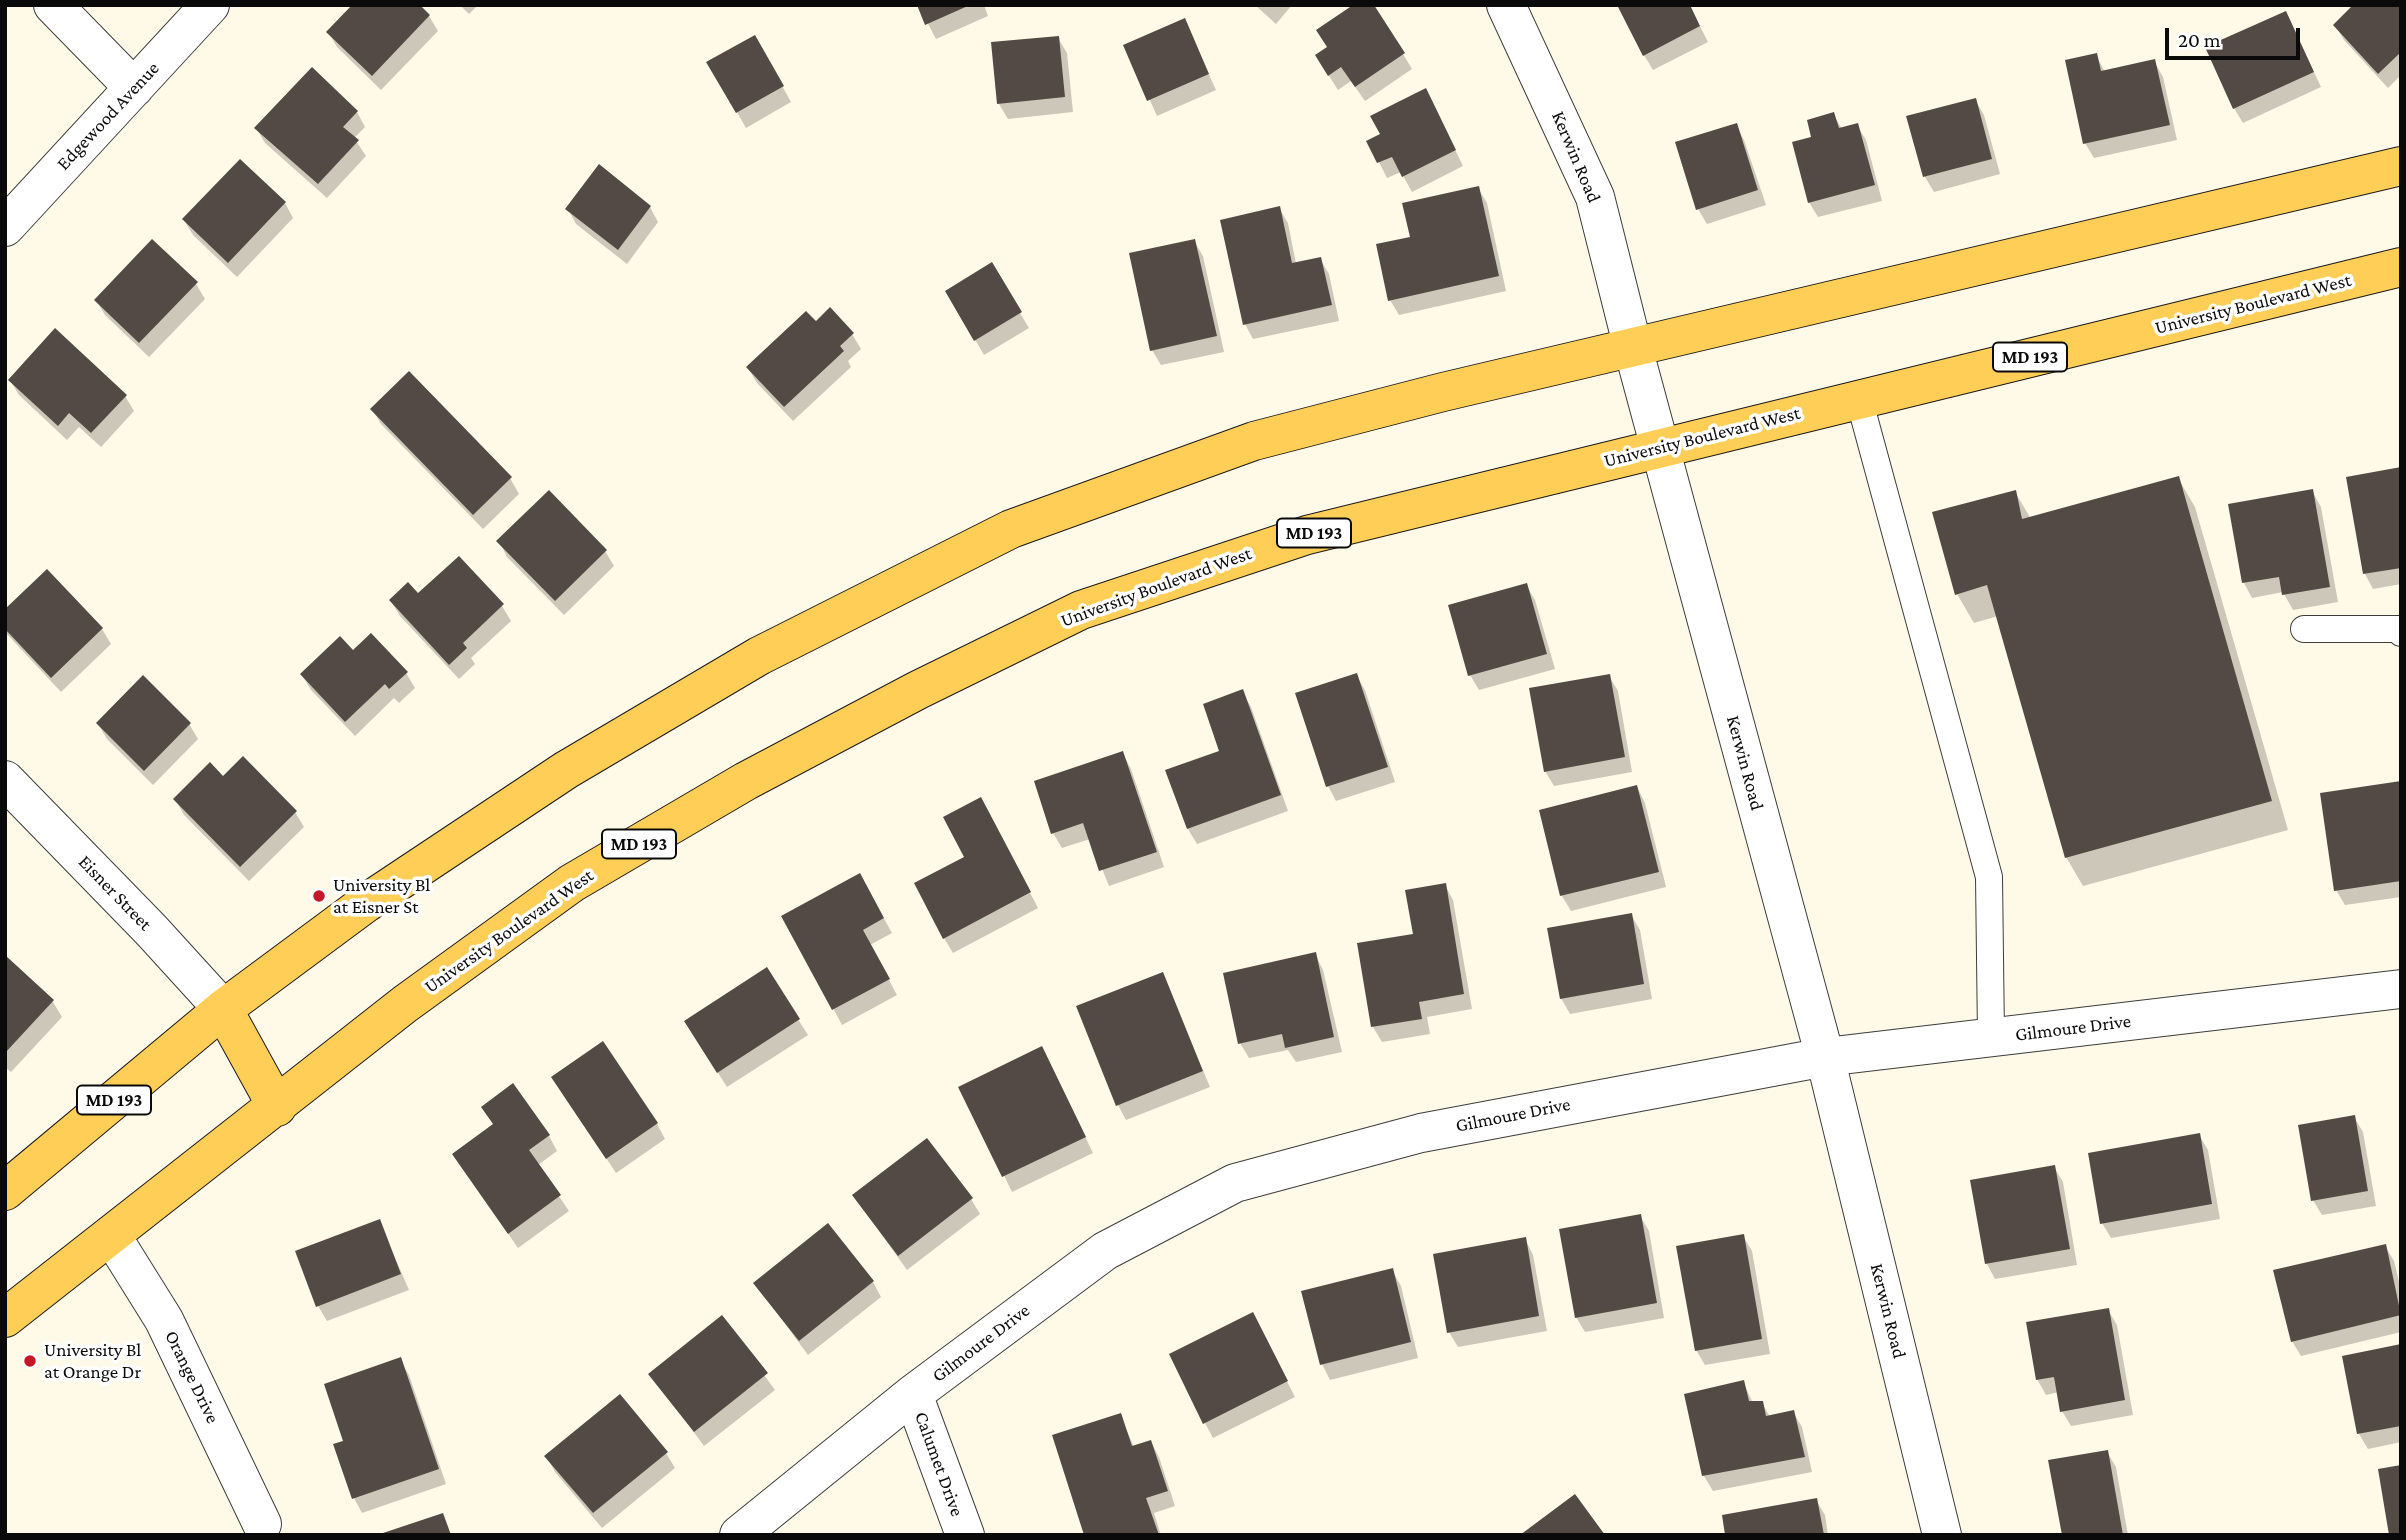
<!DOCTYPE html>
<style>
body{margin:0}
#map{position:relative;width:2406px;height:1540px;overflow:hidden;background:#fff9e7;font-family:"Crimson Pro",serif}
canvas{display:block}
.frame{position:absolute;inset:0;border:7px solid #0a0a0a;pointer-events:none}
.scale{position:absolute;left:2165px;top:28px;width:135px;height:32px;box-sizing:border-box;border:4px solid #0a0a0a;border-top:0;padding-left:9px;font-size:21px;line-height:24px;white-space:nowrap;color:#0a0a0a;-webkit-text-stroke:5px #fff;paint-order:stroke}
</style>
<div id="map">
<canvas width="2406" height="1540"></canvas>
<div class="frame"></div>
<div class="scale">20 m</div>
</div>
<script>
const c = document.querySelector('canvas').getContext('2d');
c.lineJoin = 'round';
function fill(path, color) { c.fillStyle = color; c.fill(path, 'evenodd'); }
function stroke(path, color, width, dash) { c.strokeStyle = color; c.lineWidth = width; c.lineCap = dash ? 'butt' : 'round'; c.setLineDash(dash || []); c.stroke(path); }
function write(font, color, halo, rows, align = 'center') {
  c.font = font + ' "Crimson Pro",serif'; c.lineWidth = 7; c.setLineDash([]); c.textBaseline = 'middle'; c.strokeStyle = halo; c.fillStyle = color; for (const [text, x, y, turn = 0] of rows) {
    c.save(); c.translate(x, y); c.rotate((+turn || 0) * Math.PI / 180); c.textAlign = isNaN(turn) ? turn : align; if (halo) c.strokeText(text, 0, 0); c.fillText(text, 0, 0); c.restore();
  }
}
const shadow = new Path2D(`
 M460 5H478L469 14Z
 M918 5H984L988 16 936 39Z
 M1255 5H1292L1276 24Z
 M1689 5 1708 42 1653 70 1644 55Z
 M2401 5V75L2388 88 2344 40 2335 25Z
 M2286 13 2321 87 2243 123 2234 108Z
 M429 16 438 31 381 90 337 47 328 32Z
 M1184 20 1216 90 1157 116 1125 45Z
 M755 37 791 102 746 128 709 63Z
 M1058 38 1067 53 1073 112 1008 119 999 104Z
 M1328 48 1403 54 1412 69 1365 101 1351 81 1338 90 1326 71Z
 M2096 55 2105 72 2154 61 2163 77 2177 140 2094 158 2085 143Z
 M1975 100 1984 115 2000 174 1934 192 1925 177 1909 118Z
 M1434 106 1463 166 1412 192 1401 172 1387 178 1369 142Z
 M357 112 365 127 354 138 366 156 327 198 265 143 256 128Z
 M1833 114 1842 129 1857 125 1866 140 1882 201 1818 217 1809 202 1813 138Z
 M1736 125 1744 140 1766 205 1707 224 1698 209Z
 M1478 188 1487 203 1506 291 1399 315 1390 300 1412 238Z
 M285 203 293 218 237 277 193 235 184 220Z
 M650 207 658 222 627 264 576 224 568 209Z
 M1279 208 1288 223 1296 264 1320 259 1329 274 1339 321 1253 339 1245 324Z
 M1194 241 1203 256 1224 352 1161 365 1152 350Z
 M991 265 1029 328 984 355 947 291Z
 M196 284 205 299 149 357 105 315 96 300Z
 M816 324 852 334 861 349 848 361 851 367 793 421 757 383 748 368Z
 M10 380 125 396 134 411 101 447 79 427 67 440 19 395Z
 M372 409 510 478 519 494 483 529 381 424Z
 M2401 469V584L2373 589 2365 574 2348 479Z
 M2178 478 2195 507 2288 830 2083 886 2066 857 1998 616 1974 623 1957 594 2015 492 2031 519Z
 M2312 491 2321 507 2338 602 2293 610 2283 592 2252 598 2244 583Z
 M499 541 605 551 614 566 564 615 507 557Z
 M47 571 102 629 111 644 61 692 5 632V611Z
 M1526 585 1535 600 1555 669 1479 690 1470 675Z
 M418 596 502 606 511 621 471 658 475 664 459 679 400 616 391 601Z
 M353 653 406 673 415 688 399 703 394 698 355 736 311 690 302 675Z
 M1356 675 1365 690 1395 782 1336 801 1328 786Z
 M1609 676 1618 691 1632 772 1554 786 1545 771Z
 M1242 692 1251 707 1288 811 1197 844 1188 829 1221 752Z
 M98 724H189L198 739 153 785 107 739Z
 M1123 754 1131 769 1164 867 1109 886 1090 839 1062 848 1053 833Z
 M223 779 295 812 304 827 249 881 184 815 175 799Z
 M2401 783V897L2345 905 2336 890Z
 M1637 787 1645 803 1666 887 1571 911 1562 896 1541 811Z
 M989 814 1038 908 953 953 944 938 966 857Z
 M1445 885 1453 900 1472 1009 1427 1017 1430 1034 1382 1042 1373 1027 1359 945 1415 935Z
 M868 890 892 933 870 945 897 995 842 1025 784 916Z
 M1631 915 1640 930 1652 999 1570 1014 1561 998Z
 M1315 954 1323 970 1342 1052 1296 1062 1288 1050 1249 1058 1240 1043Z
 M5 958 53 1002 62 1017 11 1072 5 1067Z
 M766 969 808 1035 727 1087 695 1037Z
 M1162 974 1210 1087 1126 1120 1118 1105Z
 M1050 1064 1093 1153 1012 1192 961 1087Z
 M553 1078 657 1124 665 1139 616 1173Z
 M2354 1117 2363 1132 2376 1206 2322 1215 2313 1200Z
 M2199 1135 2208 1150 2220 1219 2111 1238 2102 1223Z
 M549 1136 557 1151 538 1165 569 1211 518 1248 454 1155Z
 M2054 1167 2063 1182 2077 1265 1995 1279 1987 1264 1972 1181Z
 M854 1196 971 1199 980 1214 907 1270Z
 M1640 1216 1649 1231 1664 1318 1585 1332 1576 1317Z
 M379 1221 409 1290 327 1321 318 1306Z
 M1743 1236 1752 1251 1770 1354 1705 1365 1696 1350Z
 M1525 1239 1533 1255 1547 1331 1458 1347 1449 1332Z
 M2385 1246 2394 1261 2401 1290V1332L2301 1356 2292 1341Z
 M1392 1270 1401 1286 1418 1358 1330 1380 1322 1364Z
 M873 1282 881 1297 808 1355 755 1283Z
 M2108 1310 2117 1325 2133 1415 2071 1426 2062 1411 2059 1392 2046 1395 2037 1379Z
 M722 1318 775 1390 704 1446 651 1374Z
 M1261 1330 1295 1397 1213 1438 1205 1423Z
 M2401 1348V1442L2368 1449 2359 1434Z
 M400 1360 409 1375 446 1484 362 1513 354 1498 345 1442Z
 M1743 1382 1753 1403H1762L1770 1417 1793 1412 1802 1427 1812 1472 1713 1491 1704 1476Z
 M1120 1415 1134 1447 1151 1442 1159 1457 1175 1506 1154 1513 1161 1535H1086Z
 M2107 1452 2116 1467 2128 1535H2063Z
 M666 1453 675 1468 602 1528 555 1472 547 1457Z
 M1816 1500 1825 1515 1828 1535H1727Z`);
const building = new Path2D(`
 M352 5H420L430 15 372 76 326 32Z
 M917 5H970L925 25Z
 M1353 5H1374L1405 53 1355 87 1341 67 1328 76 1315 55 1327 47 1316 30Z
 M1617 5H1690L1700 26 1643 56Z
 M2353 5H2401V52L2378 74 2333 25Z
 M2286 11 2314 72 2233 109 2205 47Z
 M1185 18 1209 74 1147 101 1123 45Z
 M755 35 784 86 736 113 706 62Z
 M1059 36 1065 97 997 104 991 42Z
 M2097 53 2101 71 2155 59 2170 125 2083 144 2065 60Z
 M312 67 358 111 343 127 359 140 318 184 254 128Z
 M1426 88 1456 150 1402 177 1392 157 1377 163 1366 141 1380 134 1370 116Z
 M1976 98 1992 159 1923 177 1906 116Z
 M1834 112 1839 128 1858 123 1875 185 1808 203 1792 142 1811 137 1807 120Z
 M1737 123 1758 190 1696 210 1675 142Z
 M240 159 286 202 228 263 182 219Z
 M599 164 651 206 618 250 565 209Z
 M1479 186 1499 276 1388 301 1376 244 1410 237 1402 203Z
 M1280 206 1292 263 1321 257 1332 305 1243 325 1220 220Z
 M152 239 198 282 139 343 94 300Z
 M1195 239 1217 336 1150 351 1129 253Z
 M992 262 1022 312 974 341 945 291Z
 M830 307 854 333 840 346 844 351 784 407 746 367 806 311 816 321Z
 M55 328 127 395 91 433 69 413 58 426 8 380Z
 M409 371 512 477 473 515 370 409Z
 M2401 467V568L2363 574 2346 477Z
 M2179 476 2272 801 2065 858 1987 585 1955 595 1932 512 2016 490 2022 519Z
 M2313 489 2330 587 2282 595 2279 577 2242 583 2228 504Z
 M549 490 607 550 555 601 496 541Z
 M459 556 504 604 463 643 467 648 449 665 389 600 408 582 418 593Z
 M47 569 103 628 51 678 5 629V609Z
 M1527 583 1547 654 1468 676 1448 605Z
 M371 633 408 672 389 689 385 684 345 722 300 674 340 636 353 650Z
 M1357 673 1388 767 1326 787 1295 693Z
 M1610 674 1625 757 1544 772 1529 688Z
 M143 675 191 723 144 771 96 723Z
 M1243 689 1281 795 1187 829 1165 770 1219 751 1203 704Z
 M1123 751 1157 852 1099 871 1083 823 1051 834 1034 781Z
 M243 756 297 811 240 867 173 799 210 762 223 776Z
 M2401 781V881L2334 891 2320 793Z
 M1637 785 1659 872 1560 896 1539 810Z
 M981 797 1031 892 943 939 914 883 964 857 943 817Z
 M860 873 884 918 863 930 890 979 832 1010 781 916Z
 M1446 883 1464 994 1419 1002 1422 1019 1371 1027 1357 943 1413 934 1405 890Z
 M1632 913 1644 984 1560 999 1547 928Z
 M1316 952 1334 1037 1285 1048 1282 1034 1238 1044 1223 973Z
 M5 955 54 1000 5 1053Z
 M767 967 800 1019 717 1073 684 1021Z
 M1163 972 1203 1071 1116 1106 1076 1006Z
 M603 1041 658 1123 606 1159 551 1077Z
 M1042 1046 1086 1137 1002 1177 958 1087Z
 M513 1083 550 1135 529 1150 561 1195 508 1234 452 1154 493 1124 481 1107Z
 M2355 1115 2368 1191 2311 1201 2298 1125Z
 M2200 1133 2212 1204 2100 1224 2088 1153Z
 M927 1138 973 1198 898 1256 852 1195Z
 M2055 1165 2070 1249 1985 1264 1970 1180Z
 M1641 1214 1657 1303 1575 1318 1559 1229Z
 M380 1219 401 1274 316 1307 295 1251Z
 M828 1223 874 1281 799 1341 753 1283Z
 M1744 1234 1762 1339 1695 1351 1676 1246Z
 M1526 1237 1539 1316 1447 1333 1433 1254Z
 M2386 1244 2401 1315 2291 1342 2273 1270Z
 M1393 1268 1411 1342 1320 1365 1301 1291Z
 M2109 1308 2125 1400 2060 1412 2054 1377 2036 1380 2026 1322Z
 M1253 1312 1288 1381 1203 1424 1169 1354Z
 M722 1315 768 1373 694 1432 648 1374Z
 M2401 1344V1426L2357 1434 2342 1356Z
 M401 1357 439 1469 352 1499 333 1444 343 1441 324 1384Z
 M1744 1380 1749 1401H1763L1766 1416 1794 1410 1805 1457 1702 1476 1684 1394Z
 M620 1394 668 1452 593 1513 544 1456Z
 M1121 1413 1132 1446 1151 1440 1168 1491 1146 1498 1159 1535H1084L1052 1435Z
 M2108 1450 2123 1535H2062L2048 1460Z
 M2401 1465V1535H2389L2378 1469Z
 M1575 1494 1605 1535H1520Z
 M1817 1498 1824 1535H1725L1722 1515Z
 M443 1513 451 1535H380V1534Z`);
const lane = new Path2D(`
 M1859 399 1989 877 1991 1037
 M2304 629H2399L2401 633`);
const street = new Path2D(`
 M53 5 134 88
 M1506 5 1595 197 1633 348 1825 1057 1942 1535
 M5 227 210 5
 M5 780 152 931 223 1009
 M111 1235 164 1320 262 1524
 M913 1394 965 1535
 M739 1535 913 1394 1105 1251 1235 1183 1421 1133 1825 1057 2401 989`);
const primary = new Path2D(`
 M223 1009 277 1107
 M5 1191 223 1009 366 903 566 770 759 656 1011 529 1254 441 1443 392 2401 166
 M5 1318 405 1004 572 883 746 781 918 690 1081 610 1307 535 2401 267`);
const markers = [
 [319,896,7,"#c51728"],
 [30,1361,7,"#c51728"]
];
const shields = [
 [2030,357,74],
 [1314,533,74],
 [639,844,74],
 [114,1100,74]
];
const shieldNames = [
 ["MD 193",2030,357],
 ["MD 193",1314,533],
 ["MD 193",639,844],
 ["MD 193",114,1100]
];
const streetNames = [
 ["Edgewood Avenue",108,116,-47],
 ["Kerwin Road",1576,157,67],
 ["University Boulevard West",2253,304,-14],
 ["University Boulevard West",1702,437,-14],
 ["University Boulevard West",1156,587,-20],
 ["Kerwin Road",1745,763,75],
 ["Eisner Street",115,893,46],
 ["University Boulevard West",509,931,-35],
 ["Gilmoure Drive",2073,1028,-7],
 ["Gilmoure Drive",1513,1115,-11],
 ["Kerwin Road",1888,1311,76],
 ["Gilmoure Drive",981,1343,-37],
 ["Orange Drive",192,1377,64],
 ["Calumet Drive",939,1464,70]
];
const poiNames = [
 ["University Bl",333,885],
 ["at Eisner St",333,907],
 ["University Bl",44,1350],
 ["at Orange Dr",44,1372]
];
fill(shadow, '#0003');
fill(building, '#534a45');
stroke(lane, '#3d3d3d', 28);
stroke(street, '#3d3d3d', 40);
stroke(primary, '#1b1b1b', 40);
stroke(lane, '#fff', 26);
stroke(street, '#fff', 38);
stroke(primary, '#ffce57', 38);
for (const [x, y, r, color] of markers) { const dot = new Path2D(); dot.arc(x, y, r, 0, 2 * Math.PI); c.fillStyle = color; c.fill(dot); stroke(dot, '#fff', 2.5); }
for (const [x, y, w] of shields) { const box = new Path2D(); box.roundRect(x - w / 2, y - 14.5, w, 29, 5); c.fillStyle = '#fff'; c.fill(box); stroke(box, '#0a0a0a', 2); }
write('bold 18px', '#0a0a0a', null, shieldNames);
write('19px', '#0a0a0a', '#fff', streetNames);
write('19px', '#0a0a0a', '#fff', poiNames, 'left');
</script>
